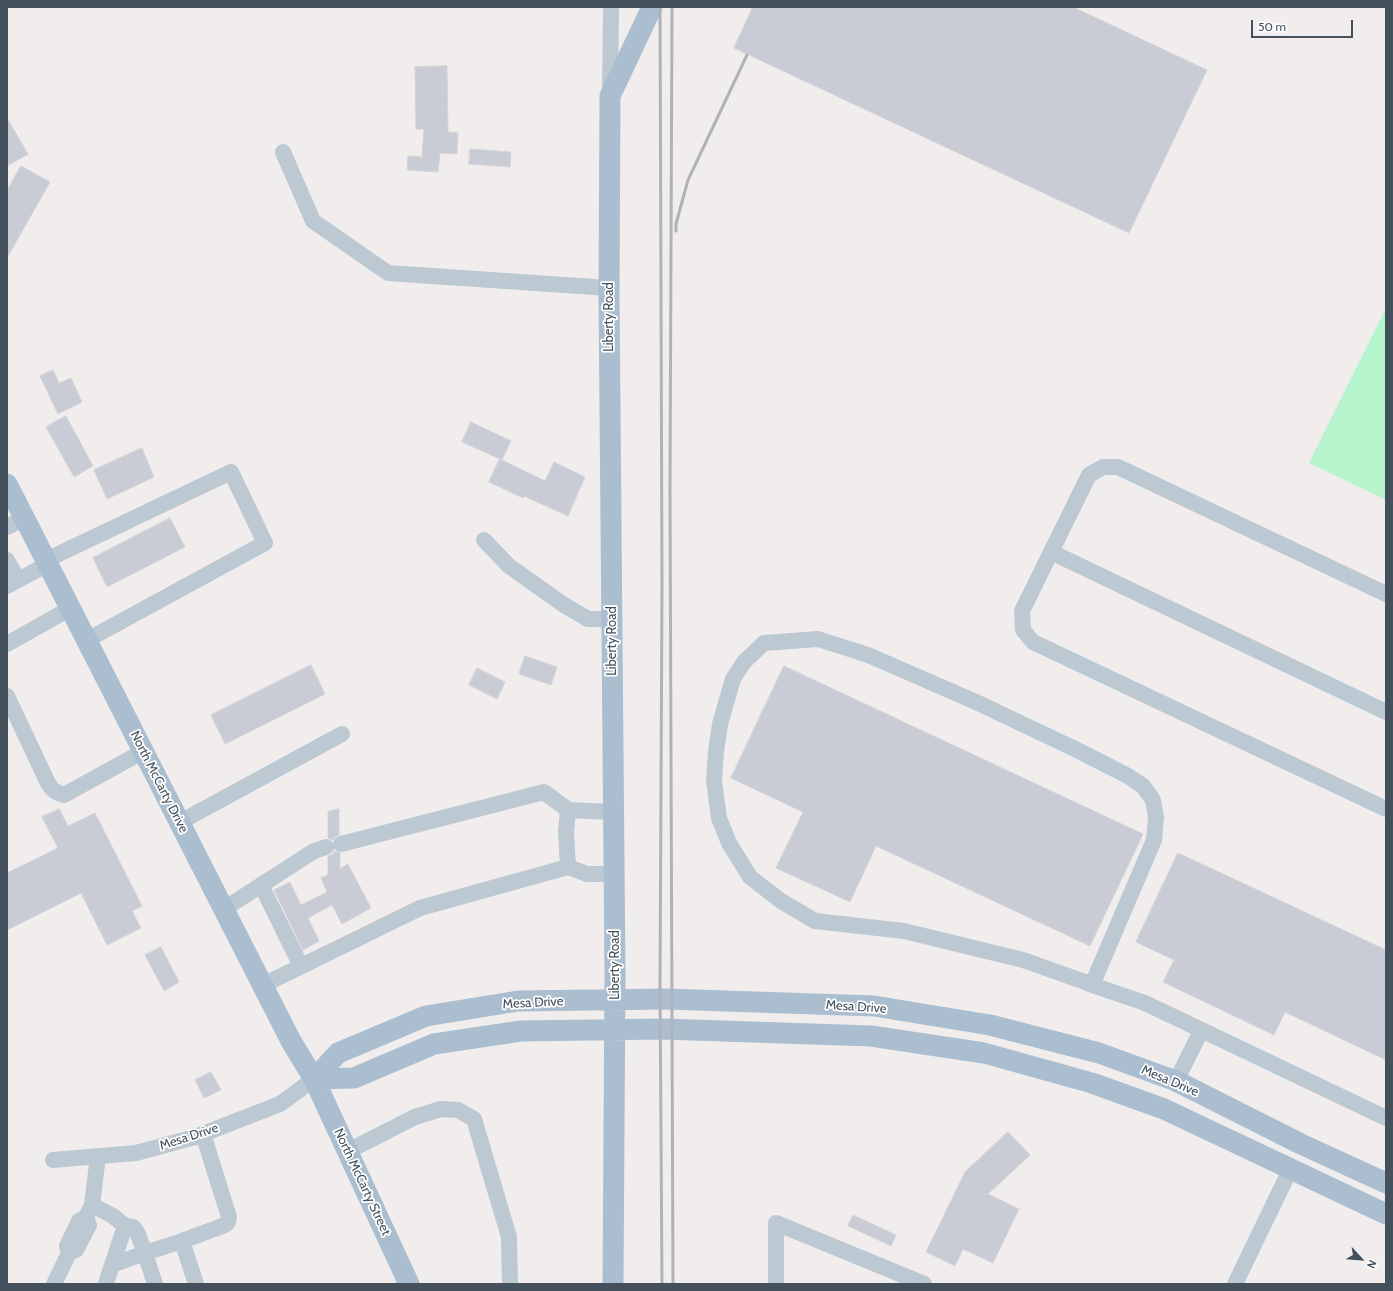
<!DOCTYPE html>
<style>
body{margin:0}
#map{position:relative;width:1393px;height:1291px;overflow:hidden;background:#f1eded;font-family:Cabin,sans-serif}
canvas{display:block}
.frame{position:absolute;inset:0;border:8px solid #44515d;pointer-events:none}
.north{position:absolute;left:1341px;top:1239px;width:40px;height:40px;-webkit-text-stroke:3px #fff;paint-order:stroke;rotate:116deg;font-size:11px;font-weight:700;line-height:16px;text-align:center;color:#44515d}
.north::after{content:'';display:block;margin:auto;width:14px;height:18px;background:#44515d;clip-path:polygon(50% 0,100% 100%,50% 72%,0 100%)}
.scale{position:absolute;left:1251px;top:20px;width:102px;height:18px;box-sizing:border-box;border:2px solid #44515d;border-top:0;padding-left:5px;font-size:12px;line-height:14px;white-space:nowrap;color:#44515d;-webkit-text-stroke:3px #fff;paint-order:stroke}
</style>
<div id="map">
<canvas width="1393" height="1291"></canvas>
<div class="frame"></div>
<div class="north">N</div>
<div class="scale">50 m</div>
</div>
<script>
const c = document.querySelector('canvas').getContext('2d');
c.lineJoin = 'round';
function fill(path, color) { c.fillStyle = color; c.fill(path, 'evenodd'); }
function stroke(path, color, width, dash) { c.strokeStyle = color; c.lineWidth = width; c.lineCap = dash ? 'butt' : 'round'; c.setLineDash(dash || []); c.stroke(path); }
function write(font, color, halo, rows, align = 'center') {
  c.font = font + ' Cabin,sans-serif'; c.lineWidth = 3.5; c.setLineDash([]); c.textBaseline = 'middle'; c.strokeStyle = halo; c.fillStyle = color; for (const [text, x, y, turn = 0] of rows) {
    c.save(); c.translate(x, y); c.rotate((+turn || 0) * Math.PI / 180); c.textAlign = isNaN(turn) ? turn : align; if (halo) c.strokeText(text, 0, 0); c.fillText(text, 0, 0); c.restore();
  }
}
const green = new Path2D(`
 M1386 308V500L1309 463Z`);
const building = new Path2D(`
 M753 7H1073L1207 70 1129 233 734 48Z
 M447 66 448 132 458 133 457 154 440 153 438 172 407 170 408 156 422 157 424 129H416L415 67Z
 M7 118 28 154 7 166Z
 M470 149 511 152 510 167 469 164Z
 M21 166 50 182 7 258V191Z
 M53 370 59 383 71 378 82 402 58 414 40 376Z
 M66 416 93 466 74 477 46 427Z
 M471 422 511 441 502 460 462 442Z
 M142 448 154 477 107 499 94 470Z
 M500 459 545 481 554 462 585 477 568 516 524 496 523 498 489 482Z
 M170 518 185 547 107 587 93 558Z
 M525 656 557 667 551 685 519 674Z
 M311 665 325 694 225 744 211 715Z
 M784 666 1143 834 1090 946 876 846 850 902 776 868 803 812 731 778Z
 M477 668 505 682 497 699 469 685Z
 M59 809 68 826 95 813 142 906 132 911 141 928 107 945 81 893 7 930V873L58 848 42 817Z
 M339 809V835L335 837 333 840 328 838V812Z
 M334 851 340 853V869L348 864 371 908 342 924 332 905 308 918 319 941 303 950 274 890 290 882 301 905 327 892 321 878 328 875V856L333 854Z
 M1178 853 1386 950V1060L1285 1012 1274 1035 1163 982 1174 960 1136 942Z
 M161 947 179 982 164 991 145 955Z
 M211 1072 221 1090 204 1098 195 1080Z
 M1008 1132 1030 1155 988 1194 1019 1209 993 1263 963 1249 955 1266 926 1252 965 1172Z
 M853 1215 896 1235 891 1246 848 1226Z`);
const minor = new Path2D(`
 M610 92 611 7
 M283 152 313 221 388 273 609 288
 M7 527 25 518
 M484 540 509 566 564 605 588 619H612
 M1051 552 1022 611 1023 630 1033 642 1386 809
 M7 560 18 580
 M46 560 231 472 265 543 87 640
 M7 586 48 564
 M1386 594 1118 467H1103L1089 475 1051 552 1386 712
 M7 644 71 608
 M7 696 47 781C51 789 54 792 64 795L144 751
 M568 810 566 832 568 867 587 874H614
 M180 822 342 734
 M341 844 544 792 568 810 614 812
 M261 885 301 966
 M224 909 314 851 326 847
 M263 985 420 908 568 867
 M1092 985 1154 840 1156 817 1153 800 1143 786 1128 776 1075 749 976 702 868 655 818 639 764 643 744 662 733 679 720 724 716 752 714 781 719 818 729 843 750 877 781 901 815 921 904 931 1023 960 1085 982 1092 985 1145 1003 1386 1118
 M1176 1081 1201 1031
 M348 1151 415 1117 441 1109 458 1110 474 1119 509 1237 510 1284
 M53 1160 136 1153 195 1137 280 1104 314 1079
 M92 1205 113 1216 125 1226 133 1227 137 1232 145 1253 112 1265 125 1226
 M86 1217 89 1225 76 1250 69 1253 67 1246 79 1221 86 1217 92 1205 98 1156
 M182 1241 225 1225 228 1222 229 1217 203 1134
 M54 1284 69 1253
 M106 1284 107 1280 112 1265
 M155 1284 145 1253 182 1241 196 1284
 M776 1284V1223L924 1284
 M1235 1284 1291 1168`);
const major = new Path2D(`
 M7 484 291 1041 314 1079 409 1284
 M314 1079 338 1053 426 1016 518 1001 666 999 874 1006 990 1025 1099 1053 1176 1081 1301 1144 1386 1183
 M314 1079 354 1078 434 1044 521 1031 663 1029 871 1036 984 1053 1092 1083 1164 1109 1386 1214
 M613 1284 615 974 609 297 610 96 652 7`);
const rail = new Path2D(`
 M660 7 662 585 660 984 662 1284
 M672 7 670 488 673 1284
 M676 231V224L688 180 747 55`);
const streetNames = [
 ["Liberty Road",609,317,-90],
 ["Liberty Road",612,641,-90],
 ["North McCarty Drive",159,782,63],
 ["Liberty Road",615,965,-90],
 ["Mesa Drive",533,1003,-3],
 ["Mesa Drive",856,1007,4],
 ["Mesa Drive",1170,1081,23],
 ["Mesa Drive",189,1137,-18],
 ["North McCarty Street",362,1182,65]
];
fill(green, '#b6f4cd');
fill(building, '#c9ccd4');
stroke(building, '#d1d4da', 1);
stroke(minor, '#bcc9d2', 16);
stroke(major, '#aabed0', 21);
stroke(rail, '#afb3b9', 3);
write('13px', '#44515d', '#fff', streetNames);
</script>
